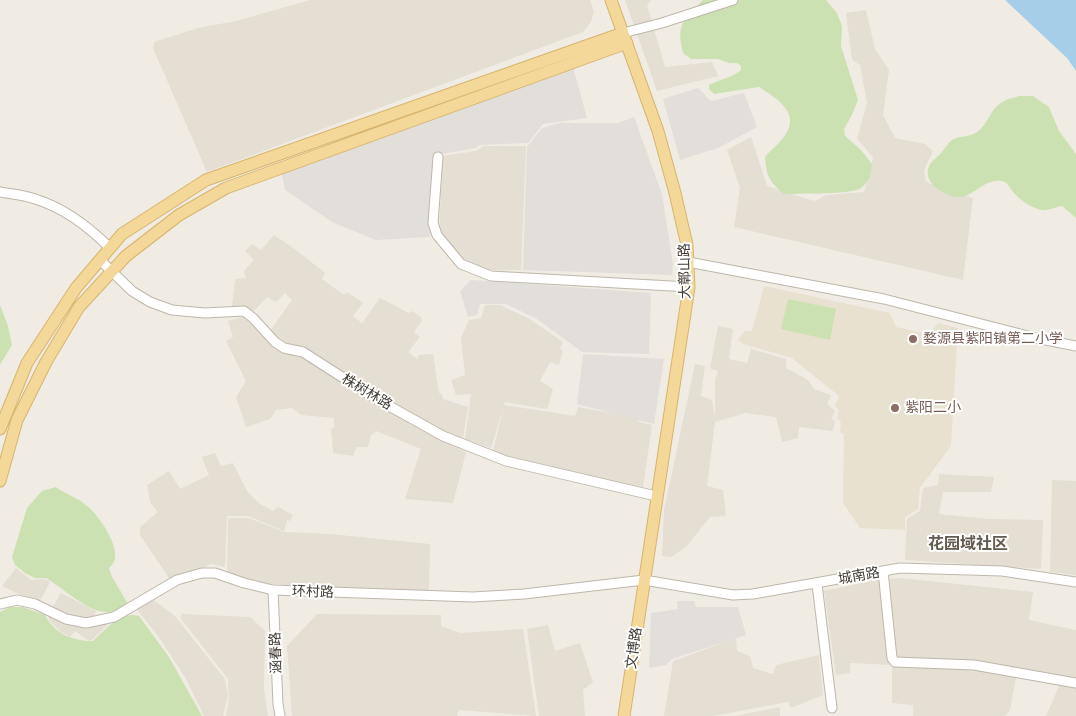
<!DOCTYPE html>
<meta charset="utf-8">
<style>
body{margin:0}
canvas{display:block;background:#f0ece4}
</style>
<canvas width="1076" height="716"></canvas>
<script>
const c = document.querySelector('canvas').getContext('2d');
c.lineJoin = 'round';
function fill(path, color) { c.fillStyle = color; c.fill(path, 'evenodd'); }
function stroke(path, color, width, dash) { c.strokeStyle = color; c.lineWidth = width; c.lineCap = dash ? 'butt' : 'round'; c.setLineDash(dash || []); c.stroke(path); }
function write(font, color, halo, rows, align = 'center') {
  c.font = font + ' Raleway,"Noto Sans SC",sans-serif'; c.lineWidth = 4; c.setLineDash([]); c.textBaseline = 'middle'; c.strokeStyle = halo; c.fillStyle = color; for (const [text, x, y, turn = 0] of rows) {
    c.save(); c.translate(x, y); c.rotate((+turn || 0) * Math.PI / 180); c.textAlign = isNaN(turn) ? turn : align; if (halo) c.strokeText(text, 0, 0); c.fillText(text, 0, 0); c.restore();
  }
}
const residential = new Path2D(`
 M310 0H590L594 11 591 22 583 32 207 172 153 48 154 42 198 28 236 21Z
 M625 0H651L647 5 665 67 712 62 718 76 657 91Z
 M866 10 875 49 889 70 883 115 895 138 925 144 933 151 924 170 926 182 973 198 963 280 734 227 740 188 727 150 751 137 767 186 814 201 827 195 864 192 873 157 857 139 867 103 860 65 852 60 846 13Z
 M484 146H526L521 270H487L472 265 458 255 439 230 443 156 476 151Z
 M274 235 296 250 325 273 322 279 343 294 349 293 363 303 353 316 362 323 380 298 409 313 412 311 421 317 422 321 414 332 420 337 408 352 417 359 419 355 433 354 439 393 442 394 443 399 468 407 463 438 446 432 371 390 345 373 336 372 303 348 289 345 270 331 292 300 285 293 276 302 267 297 254 311 232 306 235 279 246 278 244 271 254 260 245 251 252 244 261 250Z
 M485 305H500L528 318 563 342 560 349 563 351 559 365 550 362 540 381 553 389 547 409 505 402 504 405 575 416 578 407 638 418 639 422 652 425 643 487 514 460 493 451 504 406 491 448 465 439 471 394 456 395 451 380 465 375 461 338 469 320 481 318Z
 M245 316 287 352 302 357 416 426 466 452 453 503 405 499 421 449 376 431 371 435 368 447H357L353 456 333 453 331 429 334 428V418L301 415 292 408 276 410 270 419 246 427 236 397 246 381 226 341 233 337 228 321Z
 M718 326 733 329 729 359 747 363 751 349 786 359V368L808 380 814 389 831 395 827 404 835 411 831 419 835 420 833 431 799 427 798 438 782 442 776 417 745 413 715 422 707 486 723 490 726 516 710 517 686 547 671 557 662 556 664 510 695 364 705 366 701 396 712 400 715 417V381L718 371 710 368Z
 M215 453 221 466 233 463 247 491 260 504 273 511 278 507 293 515 290 521 287 520 284 531 248 516H227L225 567 211 564 171 581 140 535V527L158 512 150 502 147 485 169 471 180 489 209 475 202 457Z
 M939 474 994 477 991 492H943L939 514 989 519 1043 520 1041 569 905 560 907 519 920 511 923 488 938 485Z
 M1052 480 1076 481V575L1050 572Z
 M228 518H249L284 532 330 534 430 544 429 591 269 584 249 582 227 575Z
 M16 568 31 580 45 579 50 582 40 601 53 607 61 593 96 611 94 616 96 623 105 620 109 623 92 640 89 641 75 631 70 637 61 632 49 620V613L32 600 2 586Z
 M900 578 1033 592 1029 620 1076 630V716H1046L1059 686 1016 677 1010 710 1005 716H913V705L892 703V665L850 663V673L836 675 824 591 876 580Z
 M151 598 175 616 225 679 228 696 223 716H204L185 677 160 639 136 608Z
 M182 614 250 617 265 631 264 689 268 716H226L229 699 228 679 181 619Z
 M317 614 441 615V626L460 633 523 629 536 716 459 710 457 716H292L287 646Z
 M548 625 555 651 580 643 593 682 583 690 585 716H539L527 629Z
 M736 638 737 651 750 656 753 668 773 674 776 665 819 655 823 695 791 708 788 702 713 716H664L673 661Z
 M780 707V716H735Z`);
const industrial = new Path2D(`
 M573 67 587 118 543 124 528 143 479 145 476 148 435 155 430 237 376 240 332 222 285 190 281 170Z
 M698 88 711 101 744 93 757 127 718 148 680 160 663 99Z
 M634 117 662 194 673 264 672 275 523 270 527 147 542 128 560 123H618Z
 M471 280 651 293 649 354 582 352 537 319 506 304H480L477 315 468 317 460 291Z
 M583 354 664 359 654 424 577 404Z
 M677 601H694L696 607H738L746 635 672 659 666 665 649 668 651 613 678 609Z`);
const education = new Path2D(`
 M764 286 890 313 896 327 929 334 938 323 958 328 951 446 920 488 918 509 905 517V530L860 528 843 503 844 434 840 432 841 423 837 418 839 410 835 406 839 396 792 358 743 344 738 340 745 331H752Z`);
const green = new Path2D(`
 M703 0H826L837 13 842 26 841 46 858 100 852 115 844 129 845 136 861 150 872 164C871 173 870 181 861 188 852 195 799 193 784 194 770 182 766 176 765 157 771 150 781 142 786 134 800 112 775 97 759 87L714 94 709 89V85C720 79 732 78 741 70V66L737 63H729L718 59H691L683 53C676 23 683 21 703 0Z
 M1019 96H1033L1049 107 1059 131 1076 154V218L1062 206C1056 207 1050 210 1044 210 1034 210 1020 200 1014 193 1009 188 1009 182 1001 181 982 178 972 202 952 196 940 192 923 182 929 166 931 161 939 156 942 152 945 148 948 143 952 140 960 135 969 138 977 132 988 125 990 109 1001 103 1006 99 1013 98 1019 96Z
 M788 299 836 309 830 340 781 329Z
 M0 305 8 326 12 345 0 365Z
 M56 487C65 494 77 497 86 505 98 514 121 547 114 562 113 564 111 566 109 568L112 577 127 602 126 605C120 608 114 612 108 612 88 613 62 587 46 578H35L25 573 15 565 12 557 27 508 42 491Z
 M9 607H23L45 615C55 634 72 641 93 641 105 630 121 610 139 616L169 657 202 716H0V612Z`);
const water = new Path2D(`
 M1005 0H1076V71L1067 58Z`);
const minor = new Path2D(`
 M623 33 662 23 733 0
 M438 157 433 223 437 235 461 264 491 276 689 287
 M0 192C11 194 24 195 35 199 65 208 89 227 110 248
 M100 260 132 291 150 302 172 310 205 313 244 311 253 318 275 342 284 348 303 352 373 397 443 436 506 461 656 496
 M688 262 884 299 1036 338 1076 346
 M883 571 892 658 895 662 974 665 1076 683
 M817 584 832 708
 M273 590 278 704 280 716
 M0 604 17 600 35 604 66 619 86 623 114 617 177 580 202 573H215L244 583 273 590 473 597 524 594 644 580 733 595 753 594 900 568 1002 571 1076 582`);
const major = new Path2D(`
 M611 0 658 131 675 193 687 245 689 287 624 716
 M0 429 27 363 76 288 122 234 206 180 623 33
 M0 481 17 420 46 362 79 307 126 256 179 215 226 188 627 43`);
const markers = [
 [913,339,5,"#8d6e63"],
 [895,408,5,"#8d6e63"]
];
const streetNames = [
 ["大鄣山路",685,271,-91],
 ["株树林路",367,392,31],
 ["城南路",859,576,-10],
 ["环村路",313,592,2],
 ["文博路",634,648,-82],
 ["涵春路",276,653,-92]
];
const educationNames = [
 ["婺源县紫阳镇第二小学",923,339],
 ["紫阳二小",905,408]
];
const quarterNames = [
 ["花园域社区",968,544]
];
fill(residential, '#e4ded3');
fill(industrial, '#e2ded9');
fill(education, '#e8e1cf');
fill(green, '#cce1b1');
fill(water, '#a6cee8');
stroke(minor, '#beb7ab', 11);
stroke(major, '#d7b46c', 13);
stroke(minor, '#fff', 9);
stroke(major, '#f4d89a', 11);
for (const [x, y, r, color] of markers) { const dot = new Path2D(); dot.arc(x, y, r, 0, 2 * Math.PI); c.fillStyle = color; c.fill(dot); stroke(dot, '#fff', 2); }
write('14px', '#423c35', '#fff', streetNames);
write('14px', '#785e54', '#fff', educationNames, 'left');
write('bold 16px', '#645a4d', '#fff', quarterNames);
</script>
